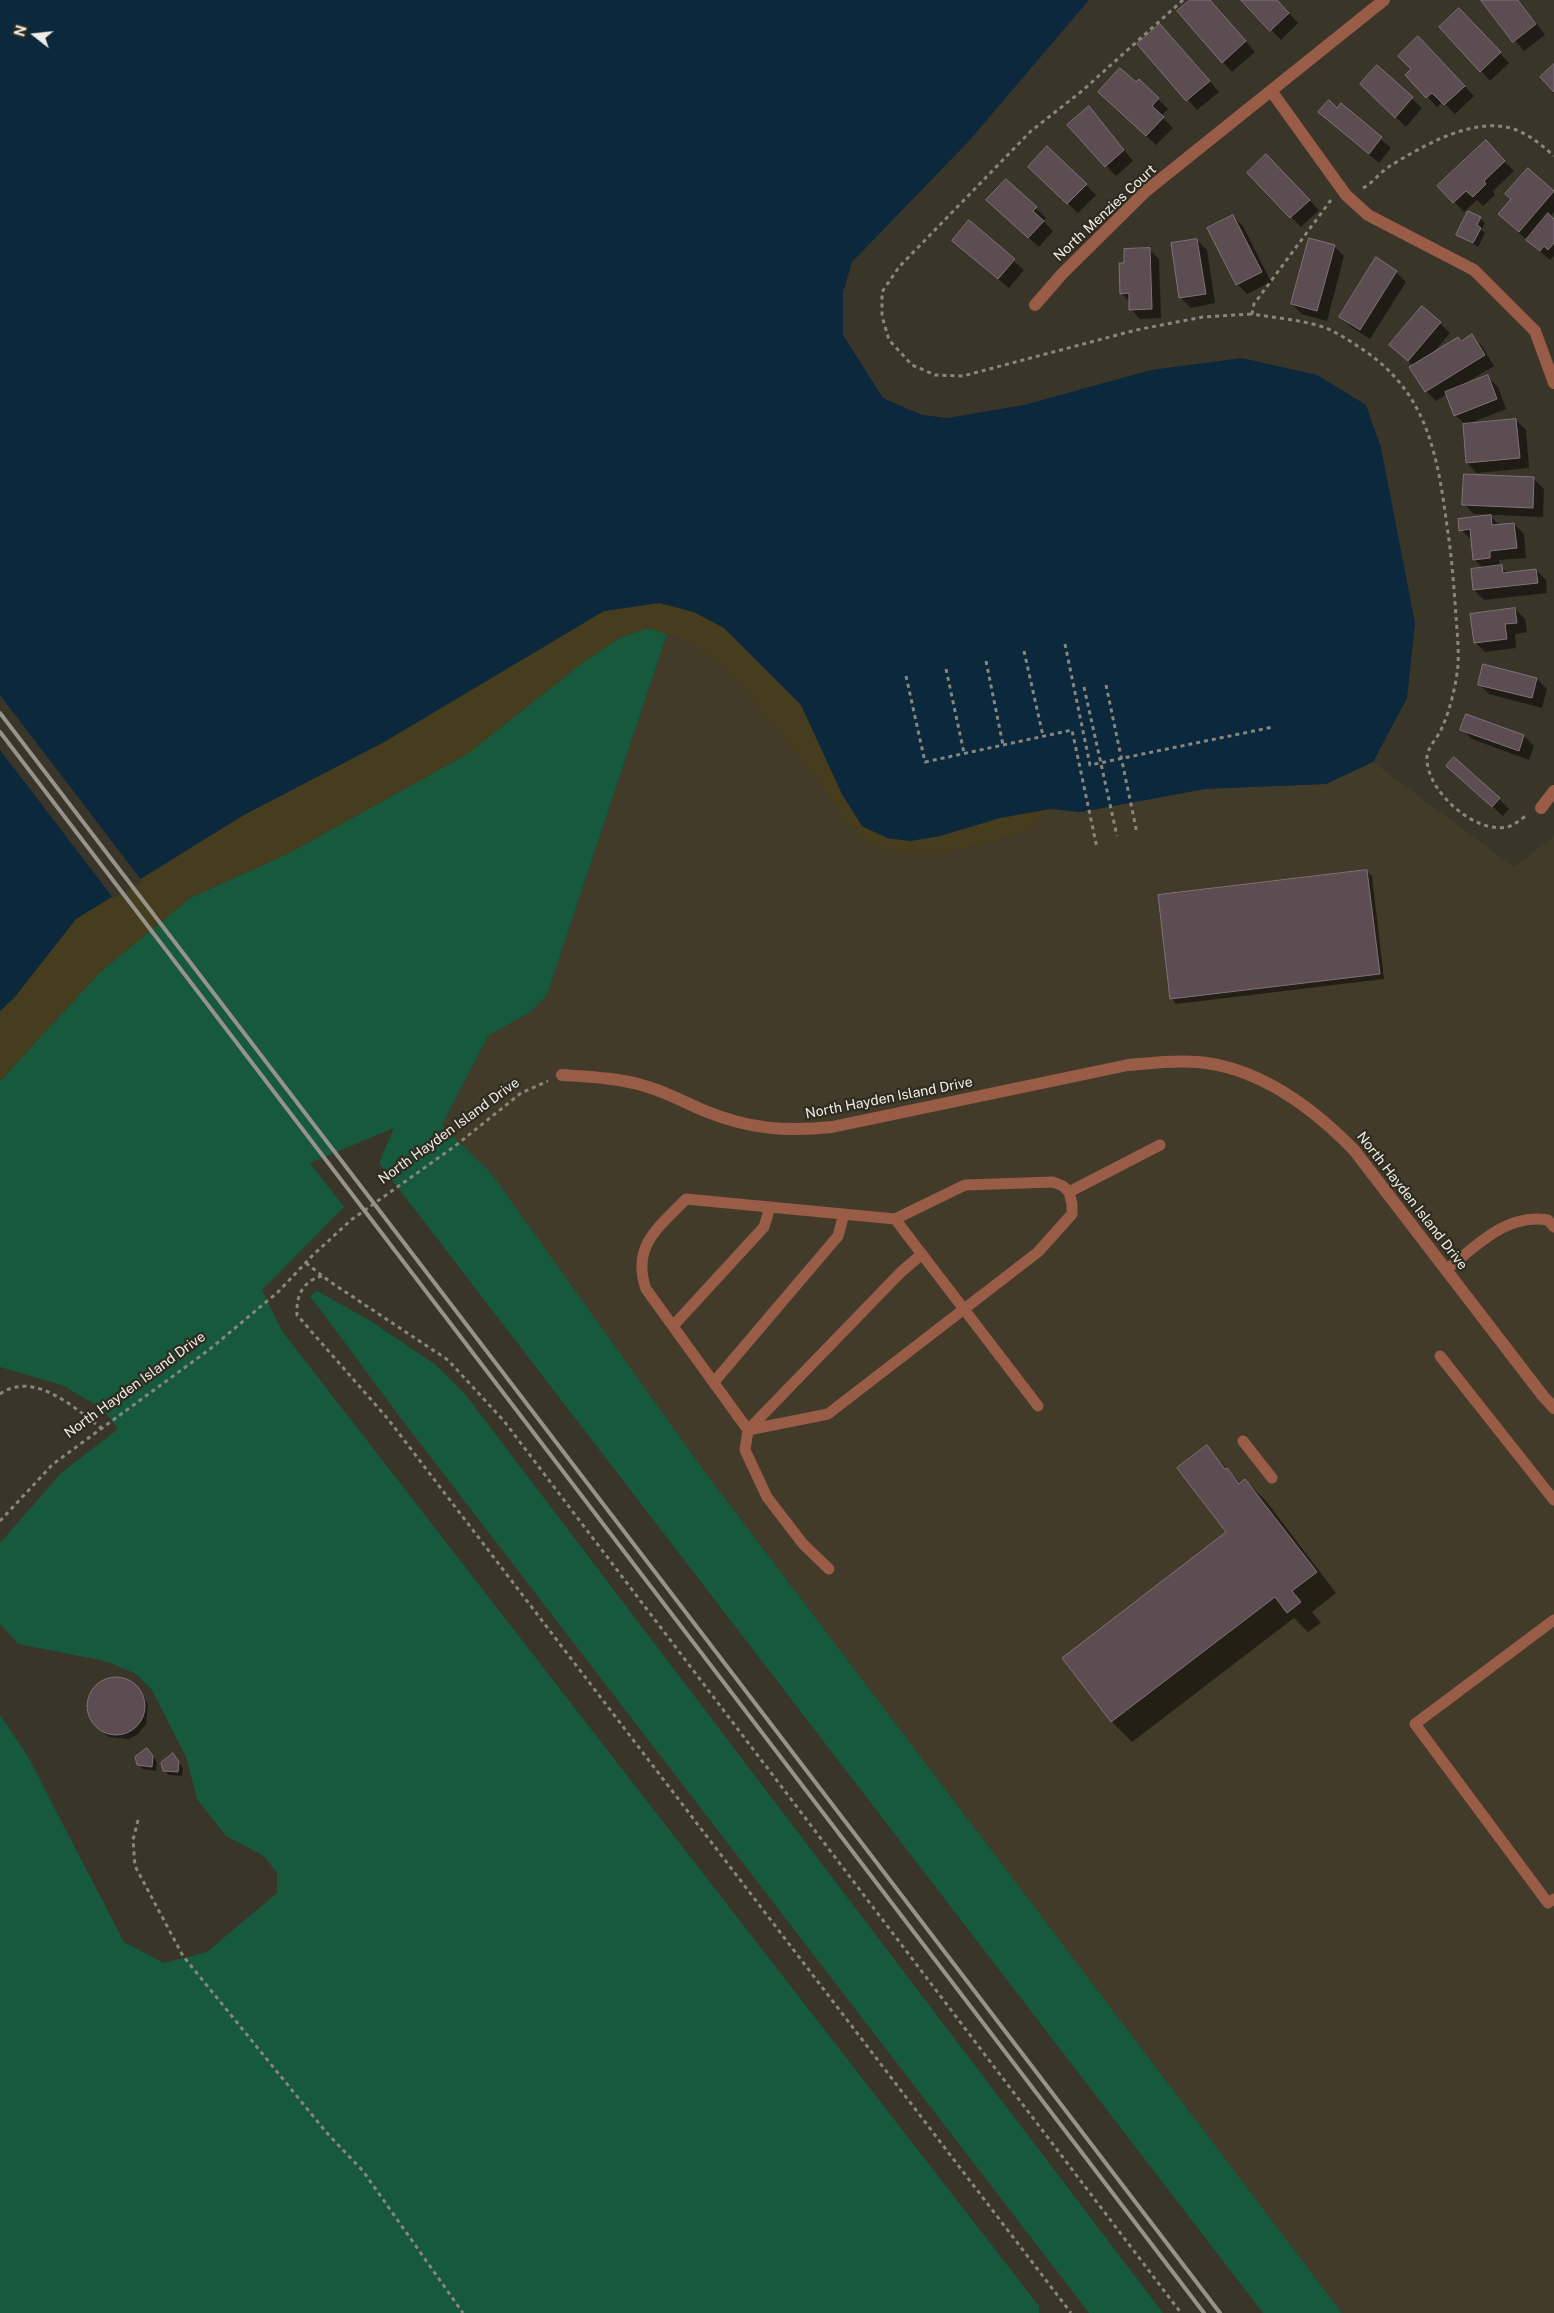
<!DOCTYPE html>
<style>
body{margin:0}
#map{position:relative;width:1554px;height:2313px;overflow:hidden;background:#393529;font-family:"Public Sans",sans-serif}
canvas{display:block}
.north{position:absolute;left:10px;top:10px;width:50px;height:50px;-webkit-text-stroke:4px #2f2b20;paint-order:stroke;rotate:286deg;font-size:14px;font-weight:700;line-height:20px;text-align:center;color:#f0ede6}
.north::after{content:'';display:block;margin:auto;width:18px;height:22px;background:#f0ede6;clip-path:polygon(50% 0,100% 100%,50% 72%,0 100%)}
</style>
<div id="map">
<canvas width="1554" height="2313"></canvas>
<div class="north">N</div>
</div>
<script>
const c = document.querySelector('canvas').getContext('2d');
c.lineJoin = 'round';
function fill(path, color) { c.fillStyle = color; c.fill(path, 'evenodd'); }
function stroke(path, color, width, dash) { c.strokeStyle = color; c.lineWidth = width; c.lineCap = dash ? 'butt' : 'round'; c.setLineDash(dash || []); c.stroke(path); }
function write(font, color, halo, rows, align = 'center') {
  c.font = font + ' "Public Sans",sans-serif'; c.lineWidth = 4.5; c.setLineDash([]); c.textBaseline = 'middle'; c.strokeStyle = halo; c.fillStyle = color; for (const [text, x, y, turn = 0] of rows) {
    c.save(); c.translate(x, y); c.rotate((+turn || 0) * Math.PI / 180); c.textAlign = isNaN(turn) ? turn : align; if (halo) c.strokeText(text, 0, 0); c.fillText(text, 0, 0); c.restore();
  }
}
const built = new Path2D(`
 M667 634 685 640 726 667 816 777 843 818 865 842 940 854 1026 832 1050 809 1081 812 1205 789 1326 784 1373 762 1514 867 1554 836V2313H1342L702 1468 491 1173 442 1125 488 1036 530 1012 547 995Z`);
const green = new Path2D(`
 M649 628 667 634 547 995 530 1012 488 1036 442 1125 491 1173 702 1468 1342 2313H1263L379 1163 394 1128 310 1163 344 1207 262 1290 282 1331 1039 2306V2313H0V1715L27 1755 124 1942 164 1963 207 1952 277 1893V1873L264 1856 226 1836 197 1799 186 1757 152 1690 136 1674 105 1661 18 1644 0 1624V1543L61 1473 118 1429 103 1409 62 1385 0 1367V1081L100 972 190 898 291 852 467 754 585 661 621 637Z
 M317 1291 369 1320 436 1365 465 1394 1163 2313H1089L406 1425 310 1296Z`);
const sand = new Path2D(`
 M659 603 694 612 724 628 801 705 842 794 862 826 887 838 910 841 940 836 1000 818 1050 809 1026 832 940 854 907 853 882 849 865 842 843 818 816 777 726 667 685 640 649 628 621 637 585 661 467 754 291 852 190 898 100 972 0 1081V1011L14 998 76 919 242 816 384 742 604 611Z`);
const water = new Path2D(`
 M0 0H1089L968 142 852 262 843 293V335L883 398 922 415 948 418 1024 405 1151 370 1242 358 1317 375 1366 405 1381 448 1415 623 1407 698 1373 762 1326 784 1205 789 1081 812 1050 809 1000 818 940 836 910 841 887 838 862 826 842 794 801 705 724 628 694 612 659 603 604 611 384 742 242 816 76 919 14 998 0 1011Z`);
const pier = new Path2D(`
 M0 695 142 881 114 899 0 750Z`);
const shadow = new Path2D(`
 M1192 0H1210L1255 52 1232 72 1223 62Z
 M1243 0H1276L1298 23 1281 40Z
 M1482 0H1519L1545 35 1524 51Z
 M1469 20 1509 63 1490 81 1481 71Z
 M1170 35 1219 92 1197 110 1138 44Z
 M1428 48 1474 96 1455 114 1443 102 1437 107 1406 75Z
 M1377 66 1422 108 1406 127 1362 84Z
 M1139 81 1168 109 1161 116 1173 128 1156 145 1110 102Z
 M1341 105 1391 148 1379 163 1320 112 1338 109Z
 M1098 118 1133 161 1116 176 1069 125Z
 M1495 152 1514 171 1493 191 1495 195 1483 206 1477 200 1464 212 1439 186Z
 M1276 166 1319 210 1301 227 1248 173Z
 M1528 169 1554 192V212L1550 217 1554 220V256L1550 260 1509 224 1512 199Z
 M1039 176 1086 185 1096 195 1078 213Z
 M1006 180 1046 218 1043 221 1053 231 1039 247 998 210Z
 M1233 217 1243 226 1271 282 1247 294 1237 284Z
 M1480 218 1485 223 1481 230 1485 233 1478 247 1457 234Z
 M969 222 1024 270 1009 288 964 251Z
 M1197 240 1207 250 1215 303 1191 308 1181 298Z
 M1334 246 1344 256 1327 321 1302 314 1292 304Z
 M1149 249 1159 259 1161 318 1140 319 1131 309 1130 302 1121 293 1126 264Z
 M1377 259 1396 272 1406 282 1370 339 1350 326 1340 316Z
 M1423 308 1450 333 1433 353 1472 336 1482 346 1494 366 1462 385 1488 377 1498 387 1506 409 1468 424 1516 420 1526 430 1529 468 1477 473 1467 463 1466 425 1455 415 1447 394 1436 401 1426 391 1413 365 1401 355Z
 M1534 479 1544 489 1543 517 1474 514 1464 504Z
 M1491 517 1500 526 1514 524 1524 534 1526 558 1499 560 1500 567 1508 573 1536 570 1546 580 1547 593 1484 600 1474 590 1472 570 1483 568 1474 559 1472 540 1461 530Z
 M1515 609 1525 619 1527 632 1515 634 1516 648 1485 652 1475 642Z
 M1484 666 1537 679 1547 689 1542 708 1489 694 1479 684Z
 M1462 729 1524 736 1534 746 1529 760 1472 739Z
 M1458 775 1499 799 1509 809 1503 816Z
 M1367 871 1372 876 1384 979 1176 1004 1172 999 1159 896Z
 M1207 1447 1241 1484 1245 1480 1266 1501 1336 1593 1312 1612 1321 1623 1308 1632 1294 1618 1132 1742 1112 1722 1064 1658 1228 1532Z
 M119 1679 132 1684 144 1696 148 1705 146 1724 137 1735 128 1739 109 1737 101 1731 90 1718 88 1703 91 1694 97 1686 105 1681Z
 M151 1754 157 1762 156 1771 143 1769 138 1764Z
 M177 1760 183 1768 182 1776 169 1775 164 1770Z`);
const building = new Path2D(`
 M1190 0H1210L1246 41 1222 63 1177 11Z
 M1241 0H1277L1289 13 1270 31Z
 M1481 0H1518L1536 24 1513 42Z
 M1459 8 1501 52 1480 72 1439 27Z
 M1160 24 1210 81 1186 101 1137 44Z
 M1418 36 1465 86 1444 105 1432 93 1426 98 1405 75 1411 69 1398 56Z
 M1554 64V92L1540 77Z
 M1377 65 1413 97 1395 118 1360 84Z
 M1120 68 1136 82 1139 79 1159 98 1152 106 1164 117 1146 136 1098 92Z
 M1329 100 1337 108 1341 103 1382 137 1369 154 1318 112Z
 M1089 106 1124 150 1105 167 1067 125Z
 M1486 140 1505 161 1484 181 1486 184 1473 197 1466 191 1453 203 1437 186Z
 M1047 146 1087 184 1067 204 1028 167Z
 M1266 154 1310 200 1290 218 1247 173Z
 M1528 168 1554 191 1519 232 1498 214 1511 199 1505 194Z
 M1006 179 1037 207 1033 211 1044 221 1028 238 986 200Z
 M1468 211 1481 217 1477 225 1481 228 1473 243 1456 235Z
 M1548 213 1554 219V243L1548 250 1544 246 1540 251 1526 240Z
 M1233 215 1262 272 1236 285 1207 228Z
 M969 220 1015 259 998 279 952 241Z
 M1309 238 1335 245 1317 311 1291 304Z
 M1197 239 1206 294 1179 298 1171 243Z
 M1150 248 1152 309 1129 310V293L1120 294 1119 263H1124V249Z
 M1376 257 1397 271 1360 330 1339 317Z
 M1422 306 1441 322 1408 361 1389 345Z
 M1472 334 1485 355 1425 392 1409 367 1458 337 1461 341Z
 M1488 375 1497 399 1454 416 1445 392Z
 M1516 419 1520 458 1466 463 1463 424Z
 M1464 474 1534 477 1533 508 1462 505Z
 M1491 515 1492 525 1514 523 1517 548 1490 551V558L1473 560 1470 529 1459 531 1458 519Z
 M1502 565 1503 573 1536 569 1538 583 1473 590 1471 569Z
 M1515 608 1517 623 1505 624 1507 639 1474 643 1470 614Z
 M1483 664 1537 678 1532 698 1478 685Z
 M1466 714 1524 735 1519 751 1460 730Z
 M1454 757 1500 798 1492 807 1446 766Z
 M1367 870 1380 974 1170 999 1158 895Z
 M1207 1445 1225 1469 1227 1468 1239 1484 1245 1479 1317 1572 1292 1591 1301 1602 1287 1613 1275 1597 1111 1722 1062 1658 1226 1532 1177 1468Z
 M87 1706a29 29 0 1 1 58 0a29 29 0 1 1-58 0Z
 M147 1748 153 1756 152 1767 137 1765 135 1757Z
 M173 1753 179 1762 178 1772 163 1771 161 1763Z`);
const path = new Path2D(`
 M1183 0 1082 91 1031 131 899 267 882 292V316L889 340 912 365 935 375 963 376 1136 330 1203 317 1252 314
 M1363 188C1373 183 1380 172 1390 166 1424 145 1479 113 1519 131 1532 137 1543 146 1554 156
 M1331 200 1254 304 1252 314C1276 318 1303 320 1326 328 1340 334 1353 343 1365 351 1430 396 1438 460 1448 533 1452 560 1454 588 1456 616 1457 632 1459 649 1458 665 1456 686 1450 710 1441 730 1436 740 1426 749 1427 760 1428 792 1475 834 1507 827 1513 826 1521 819 1526 816
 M1065 644 1090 765 1273 727
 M1024 651 1043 736
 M986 661 1003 745
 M946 669 964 753
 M906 676 925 762 1072 730 1097 848
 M1106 685 1137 833
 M1084 687 1117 836
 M306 1263 329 1281 448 1360 504 1421 1181 2313
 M322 1276C303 1281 296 1295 297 1315L388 1419 1071 2313
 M0 1394C34 1370 75 1408 101 1428
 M0 1521 53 1464 210 1349 278 1292 312 1256 351 1220 455 1146 521 1093 548 1081
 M138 1820 133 1840 135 1866 183 1956 326 2132 363 2171 463 2313`);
const service = new Path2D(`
 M1053 1182 1063 1186 1069 1192 1072 1204V1214L1038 1252 828 1414 748 1430 646 1289C631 1246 659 1227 686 1199L895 1219 965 1185Z
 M1069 1192 1160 1145
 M895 1219 1038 1406
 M1447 1269C1477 1246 1506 1213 1548 1220L1554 1227
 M673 1326 764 1227 770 1207
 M1440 1356 1554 1500
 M714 1382 838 1236 844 1214
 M1243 1441 1272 1478
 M829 1569 803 1544 767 1497 745 1450 748 1430 901 1272 922 1254
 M1554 1620 1415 1724 1548 1903 1554 1899`);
const minor = new Path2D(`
 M1272 92 1346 195 1368 215 1474 270 1535 331 1554 383
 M1035 305 1062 274 1146 191 1384 0
 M1541 808 1554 791
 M562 1075C591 1077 618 1078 645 1086 666 1092 686 1103 705 1111 749 1129 786 1132 832 1127L1128 1065C1151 1063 1174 1060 1197 1062 1259 1067 1312 1107 1354 1150L1543 1396 1554 1408`);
const rail = new Path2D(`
 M0 713 1220 2313
 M0 732 1204 2313`);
const streetNames = [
 ["North Menzies Court",1105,213,-43],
 ["North Hayden Island Drive",889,1098,-11],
 ["North Hayden Island Drive",449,1131,-36],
 ["North Hayden Island Drive",1412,1201,52],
 ["North Hayden Island Drive",135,1385,-36]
];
fill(built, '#423b29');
fill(green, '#16593c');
fill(sand, '#453d1d');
fill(water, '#0b283d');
fill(pier, '#393529');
fill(shadow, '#0007');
fill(building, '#5b4d52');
stroke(building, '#817278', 1);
stroke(path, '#89867c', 3, [4, 4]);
stroke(service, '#985c47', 11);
stroke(minor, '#985c47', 12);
stroke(rail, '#97938a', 4);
write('14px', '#f0ede6', '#2f2b20', streetNames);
</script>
